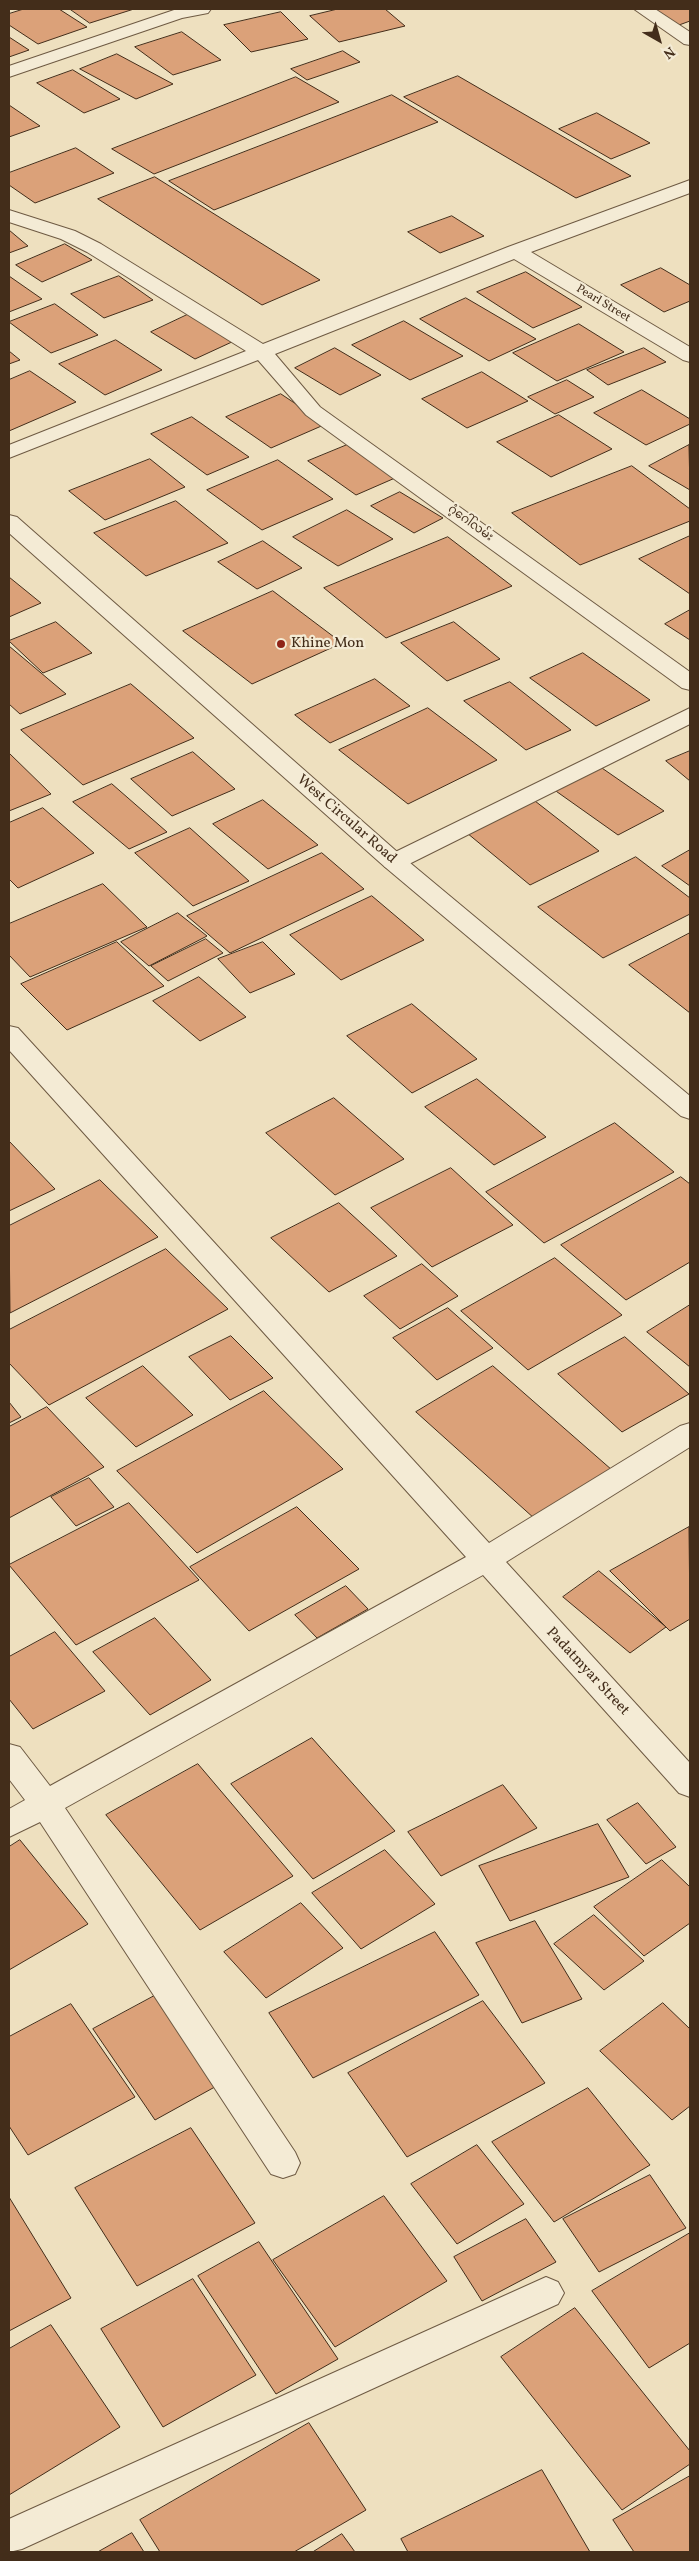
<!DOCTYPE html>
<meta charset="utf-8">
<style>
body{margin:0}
#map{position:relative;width:699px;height:2561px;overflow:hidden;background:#eee0bf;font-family:Vollkorn,serif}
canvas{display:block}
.frame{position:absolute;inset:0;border:10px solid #432d1a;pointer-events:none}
.north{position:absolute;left:634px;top:15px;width:50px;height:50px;-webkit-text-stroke:4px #f4ebd5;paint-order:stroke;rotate:142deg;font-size:14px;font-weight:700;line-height:20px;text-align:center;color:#432d1a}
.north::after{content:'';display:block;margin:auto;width:18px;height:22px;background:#432d1a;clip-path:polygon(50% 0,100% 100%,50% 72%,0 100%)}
</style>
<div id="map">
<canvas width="699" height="2561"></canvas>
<div class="frame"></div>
<div class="north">N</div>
</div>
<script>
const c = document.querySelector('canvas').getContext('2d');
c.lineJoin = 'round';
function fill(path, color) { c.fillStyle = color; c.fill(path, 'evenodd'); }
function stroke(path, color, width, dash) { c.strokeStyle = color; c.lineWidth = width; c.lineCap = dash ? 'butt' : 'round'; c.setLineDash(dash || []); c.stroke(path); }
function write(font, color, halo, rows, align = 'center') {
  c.font = font + ' Vollkorn,"Noto Sans Myanmar",serif'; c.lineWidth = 4.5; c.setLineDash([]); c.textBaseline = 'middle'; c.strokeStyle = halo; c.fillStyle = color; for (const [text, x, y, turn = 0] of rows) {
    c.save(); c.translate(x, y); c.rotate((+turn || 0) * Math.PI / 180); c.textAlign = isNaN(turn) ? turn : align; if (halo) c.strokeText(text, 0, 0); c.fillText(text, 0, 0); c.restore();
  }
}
const building = new Path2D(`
 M24 9H59L87 27 38 44 9 25V14Z
 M70 9H134L90 23Z
 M338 9H385L405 26 339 42 310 16Z
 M655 9H690V21L679 25Z
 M281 12 308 39 251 52 224 25Z
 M182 32 221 60 173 75 135 47Z
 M9 37 29 50 9 57Z
 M343 51 360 62 307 80 291 69Z
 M117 54 173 84 136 99 80 69Z
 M73 70 120 99 84 113 37 83Z
 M458 76 631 176 576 198 404 97Z
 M296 77 339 102 154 174 112 149Z
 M392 95 438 122 214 210 169 181Z
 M9 105 40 126 9 137Z
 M597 113 650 143 611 159 559 129Z
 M76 148 114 173 35 203 9 185V173Z
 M155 177 320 280 262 305 98 199Z
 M452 216 484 236 440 253 408 232Z
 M9 230 28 246 9 253Z
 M65 244 92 260 42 282 16 265Z
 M661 268 690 285V301L664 312 621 285Z
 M526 272 582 307 533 328 477 292Z
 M9 276 42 299 9 312Z
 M119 276 153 300 104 318 71 294Z
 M466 298 536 339 489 361 420 319Z
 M55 304 98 335 51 353 9 322Z
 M189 314 234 341 195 359 151 332Z
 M404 321 463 356 410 380 352 345Z
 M579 324 624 352 557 381 513 353Z
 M116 340 162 370 105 395 59 364Z
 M335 348 381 375 340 395 295 368Z
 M644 348 666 362 608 385 587 370Z
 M9 351 20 360 9 364Z
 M30 371 76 402 9 431V380Z
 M482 372 528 401 467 428 422 399Z
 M567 380 594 397 555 414 528 397Z
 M642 390 690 419V424L646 445 594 413Z
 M281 394 326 424 271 448 226 417Z
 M559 415 612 449 551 477 497 442Z
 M192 417 249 457 207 475 151 434Z
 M347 445 395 478 356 495 308 461Z
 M689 445 690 490 649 466Z
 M150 459 185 487 105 520 69 491Z
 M278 460 333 499 262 530 207 490Z
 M632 466 690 509V521L580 565 512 513Z
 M400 492 443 518 414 533 371 506Z
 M176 501 228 543 146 576 94 533Z
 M347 510 393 539 338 566 293 537Z
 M690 536V594L639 559Z
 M448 537 512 586 386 638 324 588Z
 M263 541 302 568 257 589 218 562Z
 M9 577 41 603 9 617Z
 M273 591 342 643 252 684 183 631Z
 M690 610V640L665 624Z
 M56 622 92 653 43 673 9 641Z
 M454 622 500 659 447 681 401 643Z
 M9 646 66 694 20 714 9 704Z
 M583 653 650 700 596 726 530 678Z
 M375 679 410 706 330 743 295 715Z
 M510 682 571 730 526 750 464 701Z
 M131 684 194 738 83 785 21 730Z
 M428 708 497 760 408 804 339 750Z
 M690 751V781L666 761Z
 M193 752 235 789 172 816 131 779Z
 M9 753 51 794 9 811Z
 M599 766 664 811 618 835 553 789Z
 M112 784 167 832 129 849 73 802Z
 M263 800 318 845 268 869 213 824Z
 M535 801 599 851 530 885 467 833Z
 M43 808 94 853 18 888 9 879V823Z
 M190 828 249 881 193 906 135 853Z
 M690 850V886L662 866Z
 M322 853 364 889 230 953 187 916Z
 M636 857 690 898V914L603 958 538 907Z
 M103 884 147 927 30 977 9 955V924Z
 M372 896 424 940 341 980 290 935Z
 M178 913 207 936 149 966 121 942Z
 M690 933V1013L629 965Z
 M206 939 223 953 168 981 151 966Z
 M117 942 164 986 67 1030 21 984Z
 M263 942 295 974 250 993 218 959Z
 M199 977 246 1017 200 1041 153 1001Z
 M412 1004 477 1059 412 1093 347 1036Z
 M477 1079 546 1137 494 1165 425 1107Z
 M334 1098 404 1159 335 1195 266 1133Z
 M615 1123 674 1172 544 1243 486 1192Z
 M9 1141 55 1189 9 1211Z
 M451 1168 513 1225 432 1267 371 1208Z
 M681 1177 690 1184V1262L626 1300 561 1245Z
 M100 1180 158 1237 10 1313 9 1226Z
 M339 1203 397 1256 329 1292 271 1238Z
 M166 1249 228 1309 49 1405 9 1363V1330Z
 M555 1258 622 1315 528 1370 461 1311Z
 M422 1264 458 1296 400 1329 364 1296Z
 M690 1305V1367L647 1332Z
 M448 1308 493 1348 437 1380 393 1338Z
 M231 1336 273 1378 230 1400 189 1357Z
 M625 1337 689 1394 622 1432 558 1374Z
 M143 1366 193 1415 136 1447 86 1398Z
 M493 1366 612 1470 535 1519 416 1412Z
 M264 1391 343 1469 197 1553 117 1471Z
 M9 1402 21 1417 9 1423Z
 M47 1407 104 1467 9 1518V1427Z
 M89 1478 114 1507 76 1526 51 1497Z
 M129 1503 199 1580 76 1645 9 1565Z
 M297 1507 359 1569 249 1631 190 1567Z
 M689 1527 690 1619 670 1631 610 1571Z
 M599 1571 666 1627 630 1653 563 1597Z
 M346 1586 368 1609 317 1638 295 1615Z
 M155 1618 211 1680 150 1715 93 1652Z
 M55 1632 105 1691 33 1729 9 1699V1657Z
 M312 1738 395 1831 313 1879 231 1784Z
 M198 1764 293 1876 200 1930 106 1815Z
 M503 1785 537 1828 441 1876 408 1832Z
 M638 1803 676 1847 646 1864 607 1820Z
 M598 1824 629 1877 510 1921 479 1866Z
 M20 1840 88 1924 9 1970V1847Z
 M385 1850 435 1904 361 1949 312 1893Z
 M662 1860 690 1887V1923L644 1956 594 1907Z
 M301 1903 343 1948 266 1998 224 1952Z
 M594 1915 644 1961 604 1990 554 1944Z
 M535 1921 582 1999 522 2023 476 1943Z
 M435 1932 479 1995 313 2078 269 2013Z
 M158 1994 222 2083 155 2120 93 2029Z
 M483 2001 545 2083 407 2157 348 2073Z
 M663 2003 690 2029V2106L672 2120 600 2051Z
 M71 2004 135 2097 28 2155 9 2126V2037Z
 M588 2088 650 2165 554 2222 492 2142Z
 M191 2128 255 2223 137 2286 75 2188Z
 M477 2145 524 2204 457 2244 411 2184Z
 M650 2175 686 2228 599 2272 563 2219Z
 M384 2196 447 2281 335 2347 273 2260Z
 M9 2197 71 2298 9 2331Z
 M526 2219 556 2262 482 2301 454 2257Z
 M690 2233V2343L649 2368 592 2291Z
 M259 2242 338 2359 276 2394 198 2276Z
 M193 2279 256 2375 163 2427 101 2329Z
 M575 2308 690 2451V2464L622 2510 501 2357Z
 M51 2325 120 2427 9 2495V2349Z
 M309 2423 366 2510 294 2552H160L140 2520Z
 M542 2470 590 2552H408L401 2539Z
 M690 2476V2552H634L613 2520Z
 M132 2533 144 2552H98Z
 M342 2534 355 2552H313Z`);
const minor = new Path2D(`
 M177 9H211L208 13 182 18 9 77V66Z
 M634 9H655L690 32V45L684 44Z
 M690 180V193L531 252 690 347V362L683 360 514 259 275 354 320 407 690 672V690L682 688 306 415 258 360 9 458V445L246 351 87 252 61 239 9 222V210L75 231 101 244 263 344 508 247Z
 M690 708V724L403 867 394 870 385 867 382 862 385 857Z
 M9 1026 18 1028 489 1543 680 1426 690 1423V1447L506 1562 690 1763V1797L679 1793 483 1575 65 1808 295 2152 300 2163 295 2174 283 2178 271 2174 40 1822 9 1837V1809L25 1800 9 1779V1744L20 1747 50 1786 466 1557 9 1050Z
 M546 2277 558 2282 564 2293 558 2304 22 2549 9 2552V2519Z`);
const tertiary = new Path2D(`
 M9 515 17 517 403 857 690 1096V1119L681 1116 385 867 9 533Z`);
const markers = [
 [281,644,5,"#8f2418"]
];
const farStreetnames = [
 ["Pearl Street",603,304,31],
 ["ဂံ့ဂေါ်လမ်း",470,524,36]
];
const poiNames = [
 ["Khine Mon",291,644]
];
const streetNames = [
 ["West Circular Road",346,820,41],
 ["Padatmyar Street",587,1672,47]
];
fill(building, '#dba179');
stroke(building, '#432d1a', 1);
stroke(minor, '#6e5a43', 2);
stroke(tertiary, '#6e5a43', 2);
fill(minor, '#f4ebd5');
fill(tertiary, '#f4ebd5');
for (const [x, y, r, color] of markers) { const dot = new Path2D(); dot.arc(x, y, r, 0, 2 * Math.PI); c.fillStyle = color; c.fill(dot); stroke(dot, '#f4ebd5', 2); }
write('12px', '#432d1a', '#f4ebd5', farStreetnames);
write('15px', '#432d1a', '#f4ebd5', poiNames, 'left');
write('15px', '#432d1a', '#f4ebd5', streetNames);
</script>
